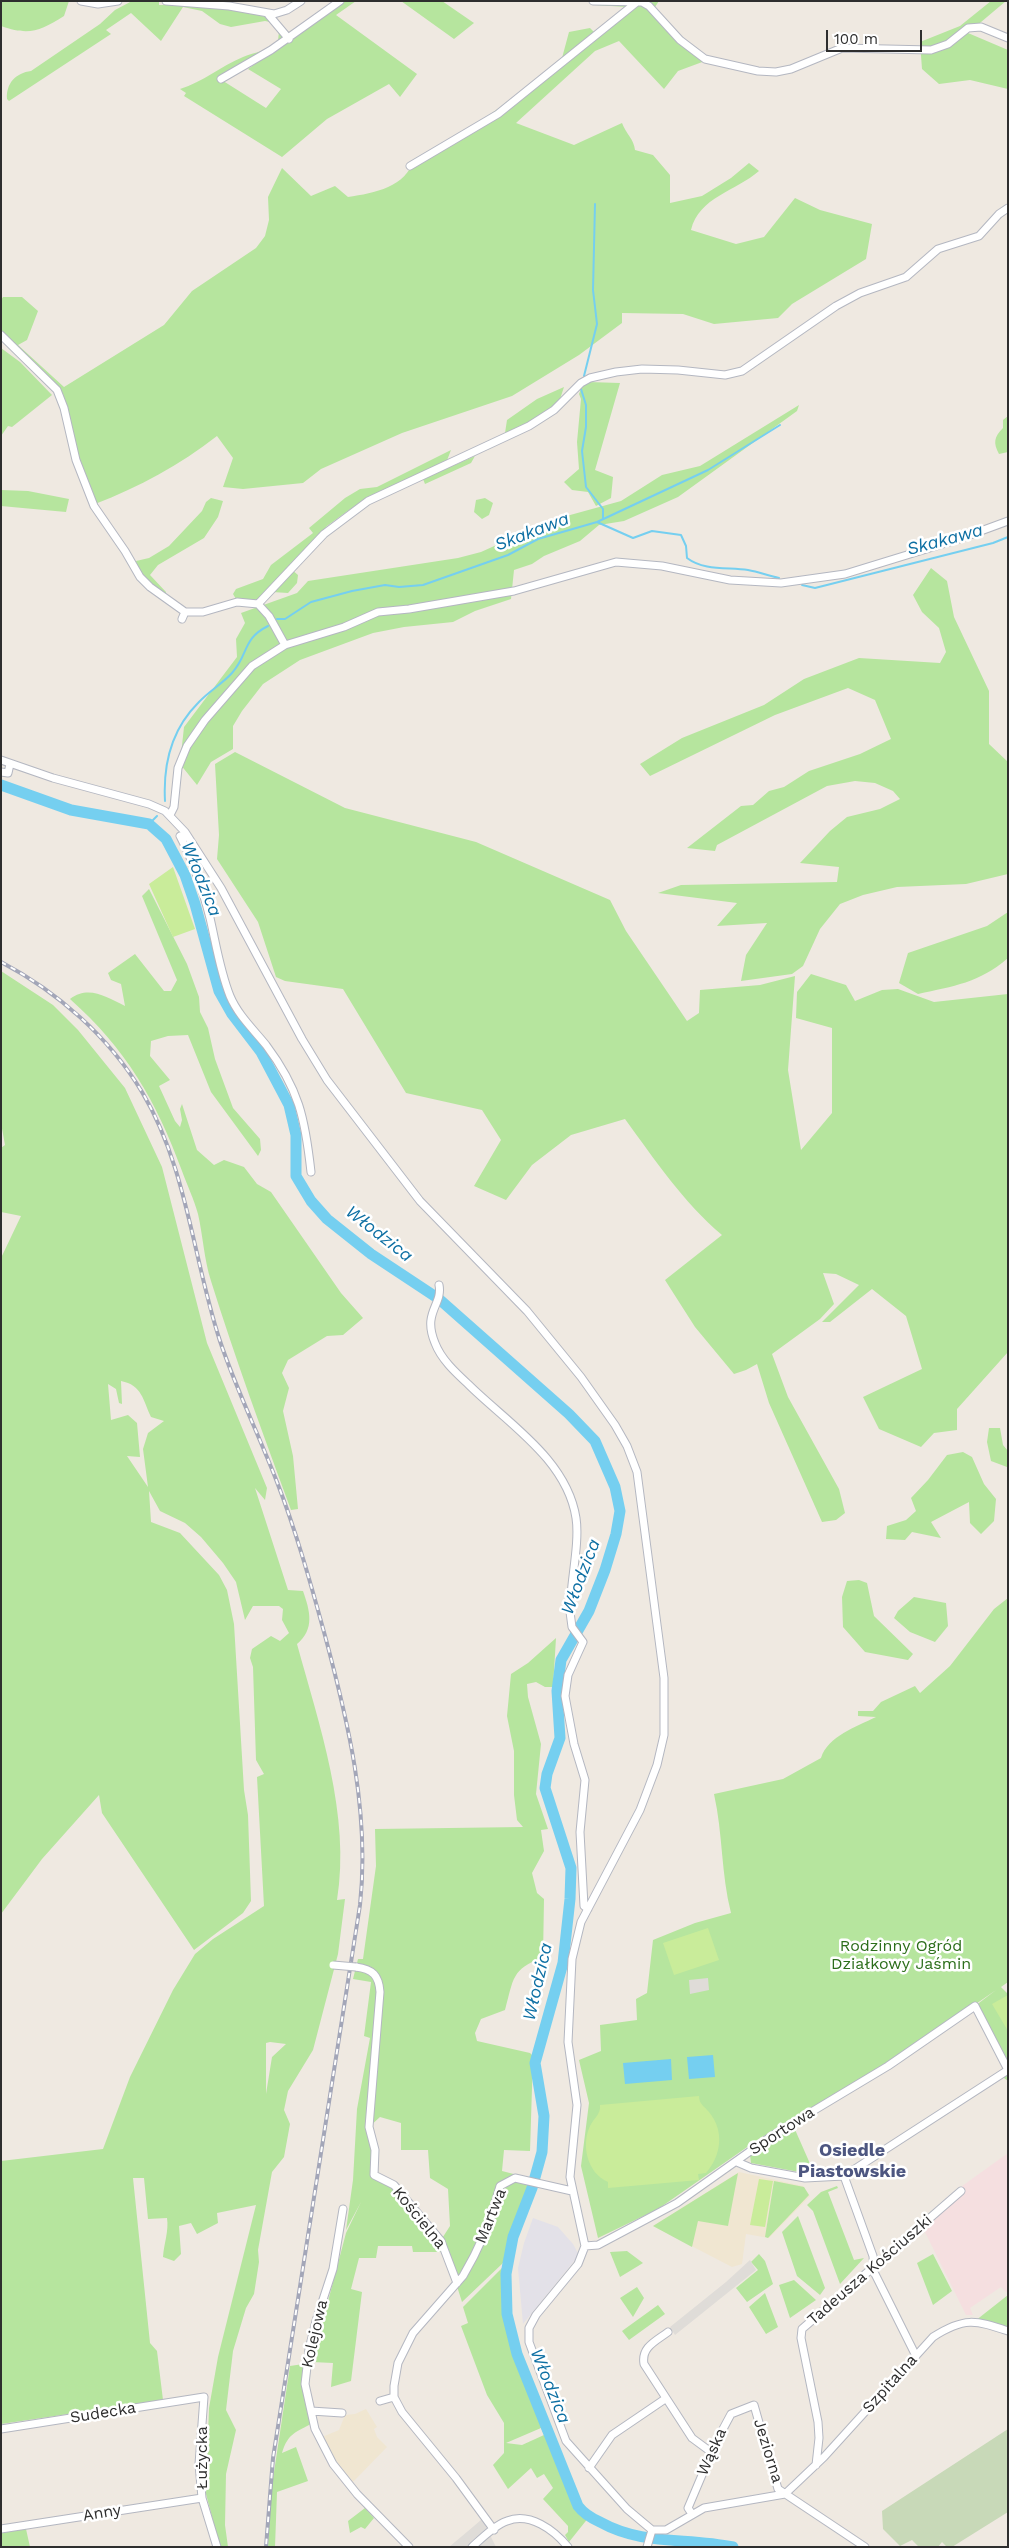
<!DOCTYPE html>
<meta charset="utf-8">
<style>
body{margin:0}
#map{position:relative;width:1009px;height:2548px;overflow:hidden;background:#efe9e1;font-family:"Work Sans",sans-serif}
canvas{display:block}
.frame{position:absolute;inset:0;border:2px solid #2e2e2e;pointer-events:none}
.scale{position:absolute;left:826px;top:30px;width:96px;height:22px;box-sizing:border-box;border:2px solid #2e2e2e;border-top:0;padding-left:6px;font-size:15px;line-height:18px;white-space:nowrap;color:#2e2e2e;-webkit-text-stroke:4px #fff;paint-order:stroke}
</style>
<div id="map">
<canvas width="1009" height="2548"></canvas>
<div class="frame"></div>
<div class="scale">100 m</div>
</div>
<script>
const c = document.querySelector('canvas').getContext('2d');
c.lineJoin = 'round';
function fill(path, color) { c.fillStyle = color; c.fill(path, 'evenodd'); }
function stroke(path, color, width, dash) { c.strokeStyle = color; c.lineWidth = width; c.lineCap = dash ? 'butt' : 'round'; c.setLineDash(dash || []); c.stroke(path); }
function write(font, color, halo, rows, align = 'center') {
  c.font = font + ' "Work Sans",sans-serif'; c.lineWidth = 5; c.setLineDash([]); c.textBaseline = 'middle'; c.strokeStyle = halo; c.fillStyle = color; for (const [text, x, y, turn = 0] of rows) {
    c.save(); c.translate(x, y); c.rotate((+turn || 0) * Math.PI / 180); c.textAlign = isNaN(turn) ? turn : align; if (halo) c.strokeText(text, 0, 0); c.fillText(text, 0, 0); c.restore();
  }
}
const industrial = new Path2D(`
 M533 2218 558 2227 573 2244 579 2255 523 2324 518 2268 524 2243Z`);
const education = new Path2D(`
 M739 2172 803 2186 810 2196 769 2238 746 2234 742 2264 732 2267 653 2226Z
 M366 2409 377 2427 374 2429 377 2437 387 2447 353 2482 335 2460 322 2437 339 2430 345 2415 355 2414Z`);
const medical = new Path2D(`
 M1008 2153V2290L1006 2292 1001 2287 970 2308 973 2315H966L923 2228 956 2199 951 2194Z`);
const green = new Path2D(`
 M1 1H69L64 16C40 31 29 36 1 26Z
 M132 1H157L159 2V5H164V3L200 5 248 11 268 18 282 32V40L272 49 220 79 266 108 281 89 248 69 343 1H356L336 15 417 74 400 97 389 84 327 119 282 157 184 96 186 93 180 89C203 82 221 66 243 57 255 52 268 51 278 41L279 31 270 22 265 21 231 27 220 24 202 11 183 7 161 41 131 13 106 30 111 34 9 101 7 99C6 83 16 73 31 71L100 24 115 10Z
 M401 1H442L474 23 454 39Z
 M598 1H659L651 13 705 61 678 71 664 89 619 41 595 51 516 123 574 145 622 123C626 134 634 139 635 150L653 155 670 175V203L702 196 731 178 749 163 759 171C736 191 699 197 691 230L736 244 764 237 795 198 820 210 872 224 866 259 792 304 778 318 714 324 683 314 622 313V323L579 355 512 396 402 433 321 469 303 483 243 489 223 487 233 458 217 436C180 465 139 487 95 504L78 457 63 394 1 331V300L3 297H22L38 311 27 340 18 345 64 387 164 325 192 291 256 248 265 236 269 220 268 197 282 168 311 196 335 186 348 197C375 193 406 187 414 159L460 135 502 106 562 58 569 32 590 28 595 33 626 7 596 5Z
 M991 1H1006L968 33 1008 50V89L970 80 939 84 922 69 920 42 960 26Z
 M1 348 20 362 52 395 12 427 8 426 1 436Z
 M588 382 620 383 595 470 613 477 611 498 596 506 588 492 572 490 564 482 579 469 577 442 581 399 579 394 582 386Z
 M564 387 559 402 522 428 505 433 507 420 537 399Z
 M799 405 797 411 678 497 624 521 599 525 580 541 544 556 532 564 514 570 511 599 475 611 453 622 404 627 373 633 300 660 263 684 242 711 233 726V749L211 762 197 785 180 764 184 727 237 657 236 639 245 623 241 613 297 593 308 581 458 558 481 552 552 520 621 501 662 475 700 466Z
 M1008 416V452L999 454C993 443 994 437 1003 428V420Z
 M451 450 446 463 367 499 349 510 327 526 291 569 298 575 297 583 288 593 272 592 255 600 236 599 233 594 236 589 263 579 271 565 313 533 309 528 345 498 360 489 377 487Z
 M475 456 471 463 425 484 423 479Z
 M1 490 28 491 69 499 66 512 1 506Z
 M211 498 223 501 218 517 204 538 158 565 150 575 166 592V596L138 572 136 561 149 558 169 546 202 511 206 502Z
 M485 498 493 503 489 515 482 519 474 512 476 500Z
 M931 568 947 581 954 617 989 691V744L1008 762V874L966 884 897 887 863 895 840 904 820 929 803 966 792 974 741 981 746 955 767 923 717 926 737 903 658 893 681 885 837 882 839 867 800 863 830 831 847 817 880 809 900 799 893 791 875 783 855 781 827 786 717 845 715 851 687 848 741 806 753 805 769 791 784 787 809 771 860 754 891 739 875 700 848 688 775 715 650 776 640 764 682 738 764 705 804 679 859 658 940 663 946 652 939 628 922 612 913 595Z
 M235 752 345 808 476 842 610 900 626 931 687 1021 699 1013 700 990 760 985 795 976 788 1070 801 1150 832 1113V1028L796 1018 797 992 811 974 846 985 855 1001 882 990 898 989 934 1002 1008 994V1352L957 1409V1430L934 1433 921 1447 879 1429 863 1397 922 1369 906 1316 872 1289 830 1322H822L859 1285 836 1274 823 1273 834 1304 820 1319 772 1354 788 1397 839 1489 845 1513 836 1520 822 1522 769 1403 757 1364 746 1370 734 1374 695 1327 665 1280 722 1235C683 1202 655 1160 625 1119L571 1135 532 1165 506 1200 474 1186 501 1140 482 1110 406 1093 343 989 285 981 276 977 258 922 217 859 219 835 215 764Z
 M149 889 187 964 199 997 200 1012 208 1028 215 1059 233 1108 260 1139 261 1150 258 1156 211 1092 188 1035 168 1036 151 1041 150 1056 170 1080 159 1086 175 1121 180 1127 182 1120 180 1109 182 1104 197 1150 214 1165 224 1160 244 1167 257 1184 271 1192 341 1293 363 1318 343 1335 327 1336 288 1360 282 1373 289 1388 283 1411 293 1456 298 1509 291 1510C263 1434 235 1358 211 1281 204 1259 203 1236 198 1214 194 1199 187 1185 182 1171 156 1100 126 1049 70 999 89 985 106 997 125 1006L121 984 111 980 108 973 135 954 164 991H171L177 980 142 896Z
 M1008 912V958C979 983 954 986 918 994L899 983 908 953 987 926Z
 M1 971 53 1005 78 1030 125 1088 162 1167 207 1343 267 1488 265 1500 255 1488 288 1590 303 1591C310 1611 315 1629 297 1644 319 1724 351 1816 337 1900L345 1899 338 1954 313 2050 288 2091 284 2110 290 2124 284 2157 272 2172 258 2250 259 2262 254 2294 246 2308 233 2351 226 2410 236 2430 226 2474 225 2525 228 2547H220L206 2494 209 2408 218 2357 256 2205 217 2213 218 2223 197 2234 191 2223 179 2226 181 2254 174 2261 163 2257C164 2243 169 2231 167 2218L148 2219 144 2178H133L150 2343 157 2351 163 2400 1 2424V2161L103 2149 130 2077 173 1990 195 1954 213 1939 264 1906 257 1777 264 1774 256 1760 253 1667 250 1658 252 1649 271 1636 280 1641 289 1633 282 1620 283 1609 279 1606H253L245 1620 236 1582 223 1563 201 1537 185 1523 160 1511 149 1491 151 1522 180 1533 219 1575 227 1590 234 1624 244 1790 248 1815 251 1901 243 1913 194 1950 102 1813 99 1795 42 1859 1 1914V1258L21 1216 1 1212V1148L5 1145 1 1123ZM121 1381C142 1385 143 1400 151 1417L164 1421 148 1433 143 1449 148 1487 127 1456 140 1457 137 1423 128 1415 111 1420 108 1384 116 1389 119 1403 122 1404ZM270 2042 286 2044 272 2057 266 2094V2043Z
 M989 1428H1000L1003 1445 1008 1451 1007 1467 991 1461 987 1442Z
 M963 1452 972 1457 984 1484 996 1499 994 1521 981 1534 970 1523 969 1502 931 1522 941 1538 912 1532 905 1540 886 1539 887 1526 906 1520 916 1511 911 1498 928 1480 947 1455Z
 M859 1580 867 1583 874 1616 913 1654 908 1660 865 1652 843 1627 842 1597 847 1581Z
 M914 1597 946 1603 948 1626 935 1642 910 1632 894 1618 898 1611Z
 M1008 1598V1982L1001 1987 1008 1994V2081L1000 2075 1007 2070 975 2006 996 1990 872 2076 773 2135 763 2136 658 2209 598 2238 581 2166 589 2103 579 2060 601 2051 600 2025 637 2020 636 1999 647 1993 653 1940 695 1923 731 1913C721 1874 723 1834 714 1794L783 1779 821 1758C828 1736 856 1727 876 1717L858 1716V1711H873L881 1702 915 1686 920 1693 950 1666 994 1609Z
 M556 1638 553 1687H545L536 1682 527 1684 528 1697 541 1744 536 1794 548 1829 541 1830 544 1851 532 1873 537 1893 544 1899 543 1957C511 1970 514 1978 505 2010L481 2019 475 2033 477 2041 530 2053 533 2056 530 2151 504 2150 502 2171 533 2179 532 2188 513 2237 506 2274 507 2314 517 2354 578 2506 589 2517 569 2542 565 2535 568 2532V2526L543 2499 553 2488 544 2474 537 2478 531 2468 508 2489 493 2465 504 2453V2423L487 2395 461 2326 468 2323 463 2307 503 2267V2263L462 2302 446 2252H413L412 2246H378L376 2258H359L351 2289 362 2292 351 2381 331 2387 333 2363 312 2362 346 2233 361 2202 346 2230 353 2180 357 2109 370 2038 364 2036 371 1982 353 1979 358 1959H363L376 1866 375 1829 523 1827 517 1820 514 1795V1751L507 1716 511 1674 528 1663ZM380 2117 401 2123V2150H428L430 2178 448 2189 450 2226 441 2240 394 2185 374 2175 375 2150 369 2127ZM541 2428 544 2435 522 2445 506 2443Z
 M793 2125 815 2175 751 2163 750 2155Z
 M738 2173 728 2226 698 2221 692 2247 653 2226Z
 M774 2181 804 2187 809 2195 768 2238 765 2237Z
 M837 2186 838 2188 828 2192 854 2260 864 2258 840 2284 813 2211 807 2205 821 2192Z
 M798 2216 825 2288 820 2295 797 2276 782 2232Z
 M627 2251 643 2263 620 2277 610 2252Z
 M759 2254 765 2261 773 2284 747 2302 736 2288 758 2270 751 2262Z
 M933 2254 952 2291 933 2305 917 2263Z
 M794 2280 816 2300 790 2318 779 2285Z
 M637 2287 644 2298 633 2317 620 2298Z
 M765 2293 778 2327 766 2334 749 2307Z
 M1008 2295V2331L975 2321Z
 M658 2305 665 2314 629 2340 622 2331Z
 M310 2363 308 2398 316 2412 313 2423C296 2432 288 2433 282 2453L296 2447 308 2481 277 2492 275 2547H268L271 2492 290 2366Z
 M365 2508 374 2518 365 2529 361 2527 350 2533 348 2521Z
 M26 2529 30 2547H1V2533Z`);
const cemetery = new Path2D(`
 M1008 2429V2512L952 2547H947L942 2542 938 2547H919L912 2540 900 2546 883 2529 882 2511Z`);
const pitch = new Path2D(`
 M173 867 195 929 173 937 149 884Z
 M708 1928 719 1960 674 1975 663 1943Z
 M1008 1995V2031L992 2004Z
 M699 2096C699 2104 704 2106 709 2112 725 2131 721 2156 706 2173L698 2174 699 2180 608 2188V2182C587 2173 581 2145 590 2126 594 2118 601 2114 600 2105Z
 M759 2179 773 2181 765 2227 750 2225Z`);
const plaza = new Path2D(`
 M708 1978 709 1990 690 1994 689 1980Z
 M750 2260 756 2270 675 2335 670 2327 726 2282Z
 M482 2519 496 2547H449L474 2526Z`);
const water = new Path2D(`
 M713 2055 715 2077 689 2079 687 2057Z
 M671 2059 672 2080 625 2084 623 2063Z`);
const stream = new Path2D(`
 M584 376 597 324 593 290 595 204
 M581 389 586 405V427L582 451 586 487 603 509V518
 M597 522 633 538 652 531 681 535 686 546 687 558C704 571 728 567 748 570 759 572 769 576 779 578
 M802 585 815 588 993 543 1008 537
 M277 619H285L311 602 352 591 385 585 399 587 423 585 508 555 538 539 597 522 708 470 780 425
 M165 801C163 764 171 730 198 703 208 692 222 684 232 673 249 654 242 639 268 626
 M149 824 157 816`);
const river = new Path2D(`
 M1 785 71 810 149 824 166 839 185 875 195 904 219 991 232 1014 261 1052 289 1105 296 1135V1176L311 1201 327 1219 371 1254 439 1299 569 1414 595 1441 615 1487 620 1511 616 1534 605 1570 589 1611 561 1660 557 1691 560 1738 547 1774 545 1788 571 1868 570 1899 563 1963 535 2063 544 2116 542 2152 532 2188 513 2237 506 2274 507 2314 517 2354 578 2506C584 2514 591 2518 600 2522 643 2546 686 2537 733 2547`);
const minor = new Path2D(`
 M81 1 98 4 118 1
 M166 1 229 6 274 14 287 10 301 1
 M593 1 642 2 649 6 680 40 705 59 758 71 776 72 791 69 842 48 931 50 948 44 968 28 981 27 1008 38
 M267 13 289 39
 M221 79 271 50 340 1
 M410 166 498 114 637 2
 M1 335 57 390 64 408 76 460 94 506 125 551 140 577 150 587 185 612H203L237 602 258 604 269 616 285 645
 M258 604 324 534 368 501 529 426 554 410 581 383 590 378 616 372 642 369 678 370 725 375 742 371 836 306 860 293 906 277 938 249 979 236 999 214 1008 208
 M182 619 185 612
 M1 760 53 778 149 804 165 811 185 832 221 888 302 1039 327 1080 420 1201 527 1311 581 1377 615 1425 627 1446 637 1472 664 1678V1735L657 1765 640 1810 581 1922 572 1959 568 2042 577 2105 570 2177 585 2246 578 2264 536 2315 529 2328V2342L566 2441 627 2509 652 2530H666L704 2508 785 2494
 M1 772 8 773 10 764
 M170 815 174 807 178 768 187 746 205 720 252 666 285 645 344 627 378 612 409 609 514 591 616 562 662 566 730 580 781 583 845 574 959 539 1008 521
 M180 836C193 861 203 891 210 918 216 944 220 971 230 996 238 1015 253 1029 266 1045 299 1089 305 1118 311 1172
 M439 1285C443 1305 422 1312 435 1343 441 1359 455 1372 468 1384 506 1422 567 1459 576 1518 580 1543 570 1584 570 1612L572 1627 583 1642 568 1675 565 1696 574 1744 585 1780 580 1832 584 1906 588 1909
 M356 1967C373 1969 379 1976 380 1992L369 2127 375 2150 374 2175 394 2185 441 2241 457 2283
 M844 2176 873 2256 874 2272 916 2356
 M343 2209 333 2269 316 2321 309 2349 305 2384 315 2429 333 2464 357 2494 409 2547
 M585 2246 598 2245 677 2203 773 2135 888 2066 975 2006 1008 2070 844 2176 805 2178 751 2168 737 2162
 M668 2332C656 2341 641 2347 644 2364L692 2438 711 2452
 M380 2401 394 2397
 M311 2411 342 2413
 M1 2429 204 2397 199 2464 202 2498 217 2547
 M816 2465 819 2438 818 2422 801 2338 802 2329 961 2191
 M589 2468 612 2435 665 2399
 M785 2494 824 2457 933 2337C964 2317 975 2320 1008 2331
 M692 2514 688 2508 716 2442 731 2414 754 2405 778 2489 865 2547
 M1 2529 202 2498
 M494 2530 456 2478 402 2412 394 2397V2386L398 2363 413 2333 463 2276 474 2256 489 2224 500 2186 515 2178 572 2191
 M472 2547C482 2538 495 2525 507 2521 530 2512 554 2530 568 2547
 M647 2547 652 2530`);
const rail = new Path2D(`
 M1 962C58 992 109 1037 142 1092 187 1167 193 1259 220 1341 236 1389 259 1435 277 1482 296 1531 310 1581 324 1632 348 1721 370 1812 360 1905L273 2458 266 2547`);
const minorBridge = new Path2D(`
 M333 1965 356 1967`);
const parkNames = [
 ["Rodzinny Ogród",901,1946],
 ["Działkowy Jaśmin",901,1964]
];
const streetNames = [
 ["Sportowa",782,2131,-33],
 ["Martwa",491,2216,-68],
 ["Kościelna",419,2218,51],
 ["Tadeusza Kościuszki",870,2270,-41],
 ["Kolejowa",315,2334,-77],
 ["Szpitalna",890,2384,-48],
 ["Sudecka",103,2413,-9],
 ["Jeziorna",768,2451,73],
 ["Wąska",712,2452,-66],
 ["Łużycka",202,2458,-90],
 ["Anny",102,2513,-9]
];
const waterNames = [
 ["Skakawa",532,532,-21],
 ["Skakawa",945,540,-15],
 ["Włodzica",201,879,68],
 ["Włodzica",379,1234,38],
 ["Włodzica",581,1577,-69],
 ["Włodzica",538,1982,-77],
 ["Włodzica",550,2386,68]
];
const neighbourhoodNames = [
 ["Osiedle",852,2151],
 ["Piastowskie",852,2172]
];
fill(industrial, '#e3e1e8');
fill(education, '#f0e6d1');
fill(medical, '#f5dfe0');
fill(green, '#b6e59e');
fill(cemetery, '#c8d9b8');
fill(pitch, '#c9ec9a');
fill(plaza, '#dfdcd8');
fill(water, '#75cff0');
stroke(stream, '#75cff0', 2);
stroke(river, '#75cff0', 11);
stroke(minor, '#b4b7c1', 9);
stroke(minor, '#fff', 7);
stroke(rail, '#a3a6b8', 4);
stroke(rail, '#fff', 2, [5.5]);
stroke(minorBridge, '#b4b7c1', 9, []);
stroke(minorBridge, '#fff', 7);
write('16px', '#2c6e1b', '#fff', parkNames);
write('16px', '#2e2e2e', '#fff', streetNames);
write('italic 18px', '#0d6fa3', '#fff', waterNames);
write('bold 18px', '#4d5680', '#fff', neighbourhoodNames);
</script>
